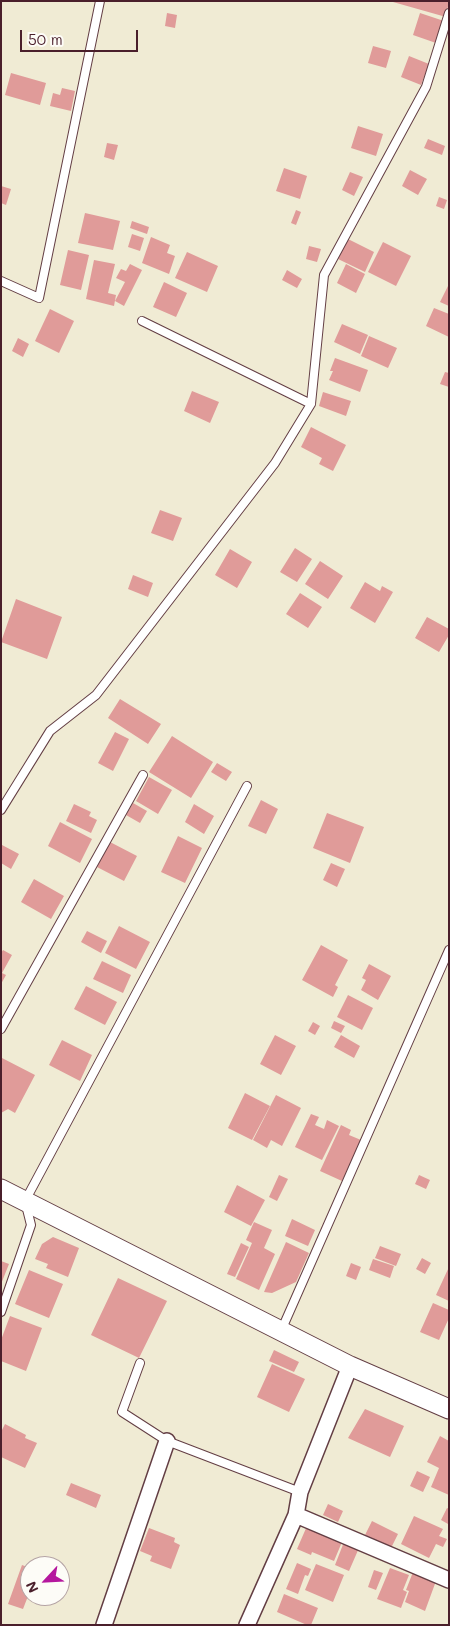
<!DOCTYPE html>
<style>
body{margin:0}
#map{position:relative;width:450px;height:1626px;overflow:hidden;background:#f0ebd4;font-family:Mali,sans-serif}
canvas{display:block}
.frame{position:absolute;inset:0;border:2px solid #4a1f2b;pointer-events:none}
.north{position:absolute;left:20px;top:1556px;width:50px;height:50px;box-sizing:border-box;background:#fdfcf7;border:1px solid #b5a4a5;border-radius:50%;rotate:245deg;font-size:14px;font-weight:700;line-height:20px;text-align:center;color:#4a1f2b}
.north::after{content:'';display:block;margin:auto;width:18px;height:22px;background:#b5179e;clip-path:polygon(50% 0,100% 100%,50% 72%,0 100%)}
.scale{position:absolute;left:20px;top:30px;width:118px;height:22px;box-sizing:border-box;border:2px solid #4a1f2b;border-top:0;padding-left:6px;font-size:15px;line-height:18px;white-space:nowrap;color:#4a1f2b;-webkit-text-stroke:4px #fdfcf7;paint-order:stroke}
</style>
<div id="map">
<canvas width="450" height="1626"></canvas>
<div class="frame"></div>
<div class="north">N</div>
<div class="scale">50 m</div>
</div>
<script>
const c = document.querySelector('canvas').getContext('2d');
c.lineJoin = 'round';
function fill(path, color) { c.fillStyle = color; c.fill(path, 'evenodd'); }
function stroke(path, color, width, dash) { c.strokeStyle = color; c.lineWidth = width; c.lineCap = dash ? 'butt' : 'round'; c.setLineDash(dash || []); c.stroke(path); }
const building = new Path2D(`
 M449 1 446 17 393 2V1Z
 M167 13 177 15 175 28 165 26Z
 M420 13 444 21 436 43 413 35Z
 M373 46 391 51 386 68 368 63Z
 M409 56 429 64 421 85 401 77Z
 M11 73 46 83 40 105 5 95Z
 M62 88 75 91 71 111 50 106 53 93 60 95Z
 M358 126 383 134 376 156 351 148Z
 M428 139 445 146 442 155 424 148Z
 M107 143 118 145 114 160 104 157Z
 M284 168 307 176 300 199 276 191Z
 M410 170 427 179 418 195 402 186Z
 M350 172 363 177 354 196 342 190Z
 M1 186 11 189 6 205 1 203Z
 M439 197 447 200 444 209 436 206Z
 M296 210 301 212 296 225 291 223Z
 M85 213 120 221 113 250 78 243Z
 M132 221 149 227 147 234 130 228Z
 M132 234 144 238 140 251 128 247Z
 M151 237 170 245 167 253 175 256 169 274 142 263Z
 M348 239 374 252 365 272 338 259Z
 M383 242 411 256 396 286 368 272Z
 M309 246 321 249 317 262 306 259Z
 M68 250 89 255 81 290 60 285Z
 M187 252 218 266 207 292 175 278Z
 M94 260 115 264 108 293 116 295 114 306 86 299Z
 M130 264 142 270 124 306 115 301 125 282 116 278 121 269 126 271Z
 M346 264 365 274 356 293 337 283Z
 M287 270 302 279 297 288 282 280Z
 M164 282 187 293 176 317 153 307Z
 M449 284V306L440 302Z
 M434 308 449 314V337L426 326Z
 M50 309 74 321 59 353 35 341Z
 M342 324 368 335 360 354 334 342Z
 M369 336 397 348 388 368 361 356Z
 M18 338 29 344 23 357 12 351Z
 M335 358 368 370 360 392 329 380 333 371H330Z
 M445 372 449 373V387L440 384Z
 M192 391 219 402 210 423 184 411Z
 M323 392 351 401 346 416 319 406Z
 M311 427 346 445 333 471 319 464 322 458 301 447Z
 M160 510 182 518 173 541 151 533Z
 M295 548 312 559 297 582 280 572Z
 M230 549 252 562 237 588 215 575Z
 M320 561 343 576 328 599 305 584Z
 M133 575 153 583 148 597 128 589Z
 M365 582 380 591 382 586 393 592 375 623 350 608Z
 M300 593 322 607 308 628 286 614Z
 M16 599 62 617 47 659 1 642Z
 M427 617 449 629V635L439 652 415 638Z
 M120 699 161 724 148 744 108 718Z
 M115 732 129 739 113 771 98 763Z
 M172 736 213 762 191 798 149 772Z
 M217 763 232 772 226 781 211 772Z
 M149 777 172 790 158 814 136 801Z
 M261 800 278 809 266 834 248 826Z
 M133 803 147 811 140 823 126 815Z
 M74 804 91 812 89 816 97 820 91 833 66 821Z
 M194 804 214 816 204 834 185 822Z
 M327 813 364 827 350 863 313 848Z
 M60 822 92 839 80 863 48 846Z
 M178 836 202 848 185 883 161 872Z
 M110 842 137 856 124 881 97 867Z
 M2 845 19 854 11 869 1 863Z
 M331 863 345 869 337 887 323 880Z
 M34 879 64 896 51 919 21 902Z
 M119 926 150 942 136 969 105 953Z
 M87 931 107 941 101 953 81 942Z
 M321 945 348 960 335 985 338 987 333 997 302 980Z
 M3 950 12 955 2 973 6 975 1 984V953Z
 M102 961 131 975 123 993 93 979Z
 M369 964 391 976 378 1000 361 990 366 980 362 978Z
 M86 986 117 1002 105 1025 74 1009Z
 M348 995 373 1008 362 1030 337 1017Z
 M334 1021 345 1026 341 1033 331 1028Z
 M313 1022 320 1026 315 1035 308 1031Z
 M275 1035 296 1046 281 1075 260 1064Z
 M341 1035 360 1046 354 1058 334 1047Z
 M62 1040 92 1055 80 1081 49 1065Z
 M2 1058 35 1075 15 1113 8 1109 1 1113Z
 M245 1093 270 1106 252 1140 228 1128Z
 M276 1095 301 1108 282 1146 271 1140 267 1148 253 1140Z
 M311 1114 319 1117 315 1125 324 1129 327 1120 339 1126 322 1160 295 1147Z
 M341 1125 351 1130 349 1135 361 1140 342 1181 320 1171Z
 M279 1175 288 1179 277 1201 269 1197Z
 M419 1175 430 1180 426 1189 415 1184Z
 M237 1185 265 1200 251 1226 224 1212Z
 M292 1219 315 1230 308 1246 285 1236Z
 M254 1222 272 1230 264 1248 275 1254 259 1290 236 1279 252 1243 246 1240Z
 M53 1237 79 1248 68 1277 46 1268 48 1264 35 1259 42 1244Z
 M286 1242 309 1253 296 1282 272 1293 264 1292Z
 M241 1243 249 1247 235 1277 227 1274Z
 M380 1246 401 1254 396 1266 375 1258Z
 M422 1258 431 1263 425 1274 416 1269Z
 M373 1259 394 1266 390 1278 369 1270Z
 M1 1261 9 1264 1 1284Z
 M351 1263 361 1267 356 1280 346 1276Z
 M449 1267V1301L436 1295Z
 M29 1270 63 1284 49 1318 15 1304Z
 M118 1278 167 1301 139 1358 91 1335Z
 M433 1303 449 1310V1318L439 1340 420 1332Z
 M10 1316 42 1328 26 1371 1 1361V1340Z
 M274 1350 299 1362 294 1372 269 1361Z
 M272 1364 305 1379 289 1412 257 1397Z
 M365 1409 404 1426 390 1457 348 1438Z
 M5 1424 26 1435 25 1438 37 1443 25 1468 1 1457V1432Z
 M440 1436 449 1441V1495L431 1487 439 1468 427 1462Z
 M417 1471 430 1477 423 1492 410 1486Z
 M71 1483 101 1495 96 1508 66 1495Z
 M328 1504 343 1511 338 1522 323 1515Z
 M447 1508 449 1509 448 1524 441 1520Z
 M414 1516 443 1529 439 1536 447 1539 443 1547 436 1544 429 1558 401 1544Z
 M372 1521 398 1534 391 1548 365 1535Z
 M307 1526 342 1542 334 1561 312 1552 311 1555 297 1549Z
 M149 1528 175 1538 174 1542 180 1545 171 1569 150 1561 152 1556 140 1551Z
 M344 1542 359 1548 349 1571 335 1565Z
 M297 1563 311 1569 308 1576 305 1575 298 1594 286 1589Z
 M316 1564 344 1575 333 1602 305 1590Z
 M22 1565 30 1568V1591L23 1609 8 1604Z
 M390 1568 409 1575 403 1590 407 1592 401 1608 377 1599Z
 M374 1570 383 1573 376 1590 368 1587Z
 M413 1572 436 1581 425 1611 405 1602 409 1591 406 1590Z
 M284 1594 318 1608 311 1625H307L277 1612Z`);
const service = new Path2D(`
 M1 281 39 298 100 1
 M142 321 311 404 324 275 426 87 449 13
 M1 810 50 731 96 695 275 463 311 404
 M1 1029 143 775
 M1 1312 31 1225 25 1201 247 786
 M281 1331 449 950
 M140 1363 122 1412 167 1441 300 1492`);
const minor = new Path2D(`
 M296 1515 449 1580
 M104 1625 167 1441
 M247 1625 296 1515 300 1492 350 1366`);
const tertiary = new Path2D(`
 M1 1189 350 1366 449 1409`);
fill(building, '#e09b99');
stroke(service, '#633e44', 10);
stroke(minor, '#633e44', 18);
stroke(tertiary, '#633e44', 21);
stroke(service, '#fff', 8);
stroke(minor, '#fff', 15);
stroke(tertiary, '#fff', 19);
</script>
